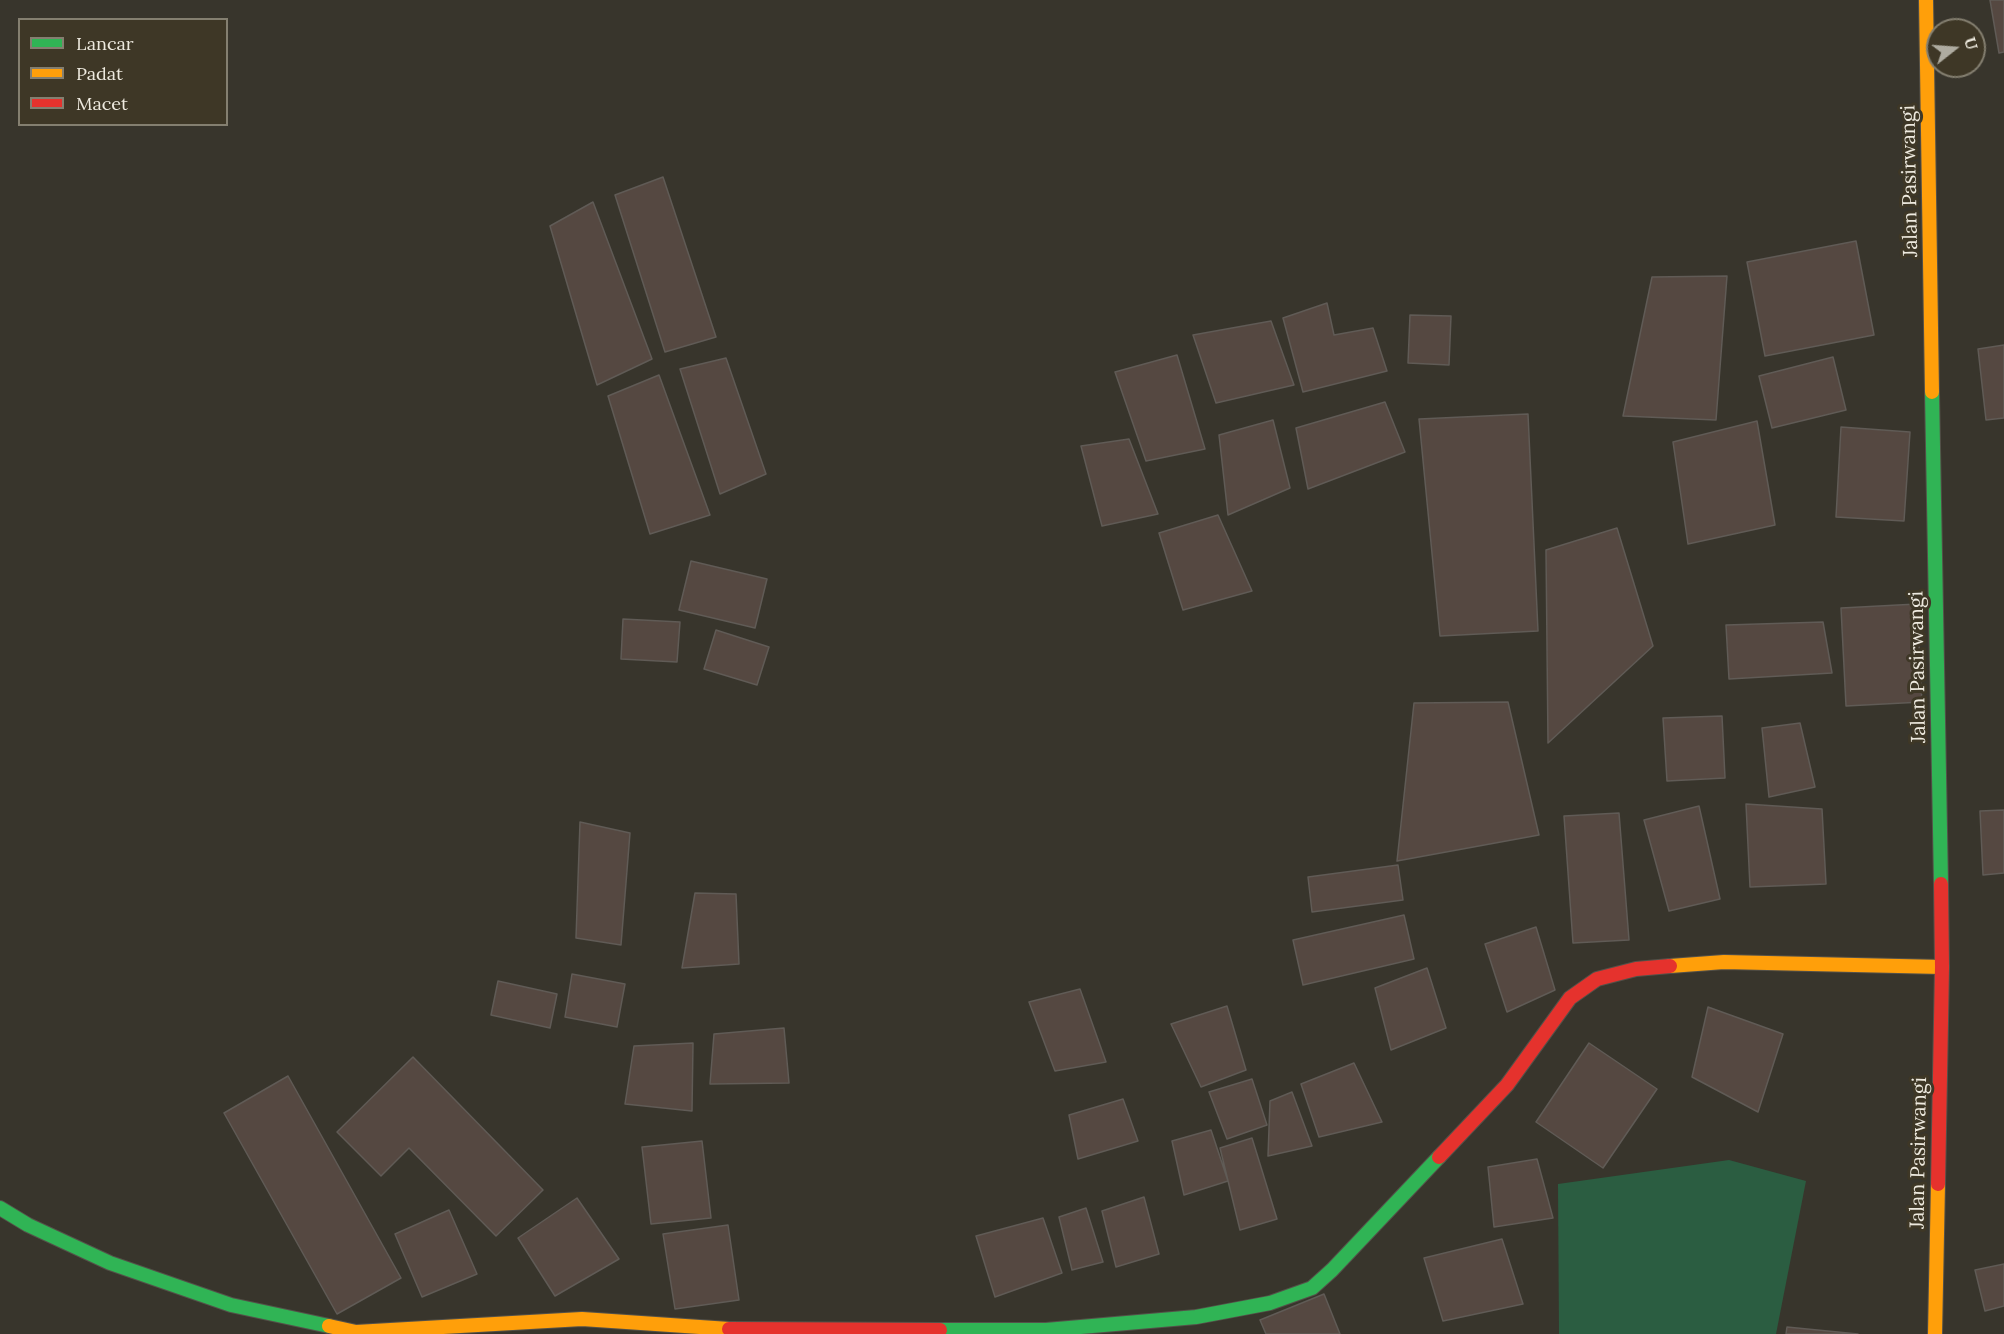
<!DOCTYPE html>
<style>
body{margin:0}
#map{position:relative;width:2004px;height:1334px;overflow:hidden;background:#38352c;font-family:Lora,serif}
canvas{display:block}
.legend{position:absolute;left:18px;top:18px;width:210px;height:108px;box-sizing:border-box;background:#3e3726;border:2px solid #847f70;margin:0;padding:8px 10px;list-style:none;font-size:18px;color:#eeeadf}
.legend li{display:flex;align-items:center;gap:12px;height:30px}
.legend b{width:30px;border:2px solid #847f70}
.north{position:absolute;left:1926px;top:18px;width:60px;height:60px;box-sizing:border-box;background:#3e3726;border:2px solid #847f70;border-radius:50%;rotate:73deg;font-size:16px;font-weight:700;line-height:24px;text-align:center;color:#eeeadf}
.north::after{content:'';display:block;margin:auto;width:21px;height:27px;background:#aeaba0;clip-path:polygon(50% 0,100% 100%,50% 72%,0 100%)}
</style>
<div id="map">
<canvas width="2004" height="1334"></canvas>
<ul class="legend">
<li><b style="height:8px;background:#30b455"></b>Lancar</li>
<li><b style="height:8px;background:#ff9f0a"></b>Padat</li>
<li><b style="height:8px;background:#e5322d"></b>Macet</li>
</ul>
<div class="north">U</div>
</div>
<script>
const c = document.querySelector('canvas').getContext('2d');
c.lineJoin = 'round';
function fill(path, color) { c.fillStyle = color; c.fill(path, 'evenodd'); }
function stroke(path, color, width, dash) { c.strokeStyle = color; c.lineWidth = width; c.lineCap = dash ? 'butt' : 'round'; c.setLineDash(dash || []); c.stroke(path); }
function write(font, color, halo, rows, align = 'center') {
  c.font = font + ' Lora,serif'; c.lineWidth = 6; c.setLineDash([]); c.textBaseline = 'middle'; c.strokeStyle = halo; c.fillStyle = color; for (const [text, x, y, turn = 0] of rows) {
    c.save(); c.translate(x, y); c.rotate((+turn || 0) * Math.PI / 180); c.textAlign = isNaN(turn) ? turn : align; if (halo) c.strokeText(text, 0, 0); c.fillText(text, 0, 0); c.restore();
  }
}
const green = new Path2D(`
 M1729 1160 1806 1181 1776 1334H1559L1558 1184Z`);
const building = new Path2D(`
 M1990 0H2004V52L1999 53Z
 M663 177 716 337 665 352 615 195Z
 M593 202 652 359 597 385 550 226Z
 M1856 241 1874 335 1765 356 1747 262Z
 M1727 276 1716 420 1623 416 1652 277Z
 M1327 303 1334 335 1373 328 1387 371 1303 392 1283 318Z
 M1410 315 1451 316 1449 365 1408 363Z
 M1271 321 1294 385 1216 403 1193 335Z
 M2004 345V418L1986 420 1978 349Z
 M1177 355 1205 449 1146 461 1115 372Z
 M1833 357 1846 410 1772 428 1759 376Z
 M726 358 766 474 720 494 680 369Z
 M659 375 710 515 650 534 608 396Z
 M1385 402 1405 452 1308 489 1296 428Z
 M1528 414 1538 631 1440 636 1419 419Z
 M1273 420 1290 488 1228 515 1219 435Z
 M1757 421 1775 525 1688 544 1673 442Z
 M1841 427 1910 432 1904 521 1836 517Z
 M1129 439 1158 514 1102 526 1081 446Z
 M1218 515 1252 591 1183 610 1159 533Z
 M1617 528 1653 646 1548 743 1546 550Z
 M691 561 767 579 755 628 679 610Z
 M1917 604 1922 702 1846 706 1841 608Z
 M623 619 680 622 677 662 621 659Z
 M1823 622 1832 673 1729 679 1726 625Z
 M716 630 769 647 757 685 704 669Z
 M1508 702 1539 835 1397 861 1414 703Z
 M1722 716 1725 778 1667 781 1663 718Z
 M1800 723 1815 787 1769 797 1762 728Z
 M1746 804 1822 809 1826 884 1750 887Z
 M1699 806 1720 899 1669 911 1644 820Z
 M2004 810V873L1983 875 1980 811Z
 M1619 813 1629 940 1573 943 1564 816Z
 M580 822 630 833 621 945 576 938Z
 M1398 865 1403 900 1312 912 1308 877Z
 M695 893 736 894 739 964 682 968Z
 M1404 915 1414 959 1303 985 1293 940Z
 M1536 927 1555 990 1507 1012 1485 944Z
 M1427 968 1446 1028 1391 1050 1375 988Z
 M572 974 625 984 617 1027 565 1017Z
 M498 981 557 994 550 1028 491 1015Z
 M1080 989 1106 1062 1055 1071 1029 1002Z
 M1227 1006 1246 1070 1201 1087 1171 1024Z
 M1708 1007 1783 1034 1758 1112 1692 1077Z
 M784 1028 789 1083 710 1084 714 1034Z
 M693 1043 692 1111 625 1104 634 1046Z
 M1589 1043 1657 1089 1603 1168 1536 1122Z
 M413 1057 543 1190 496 1236 409 1148 381 1176 337 1132Z
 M1354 1063 1382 1122 1319 1137 1301 1084Z
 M288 1076 401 1278 337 1314 224 1113Z
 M1252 1079 1267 1125 1227 1139 1209 1092Z
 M1292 1092 1312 1146 1268 1156 1270 1101Z
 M1123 1099 1138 1141 1078 1159 1069 1115Z
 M1211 1130 1228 1181 1184 1195 1172 1141Z
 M1252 1138 1277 1219 1240 1230 1220 1148Z
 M702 1141 711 1218 651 1224 642 1147Z
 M1537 1159 1553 1218 1494 1227 1488 1167Z
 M1144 1197 1159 1254 1116 1267 1102 1211Z
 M577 1198 619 1259 555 1296 518 1238Z
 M1086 1208 1103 1262 1072 1270 1059 1217Z
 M449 1210 477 1274 422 1297 395 1234Z
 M1043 1218 1062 1273 995 1297 976 1236Z
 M728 1225 739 1300 675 1309 663 1234Z
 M1502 1239 1523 1304 1443 1321 1424 1258Z
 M2004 1264V1306L1985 1311 1975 1270Z
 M1324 1294 1340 1334H1266L1260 1320Z
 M1787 1327 1858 1334H1786Z`);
const fast = new Path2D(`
 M1932 392 1941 884
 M0 1208 28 1225 110 1263 231 1305 329 1326
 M940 1330H1046L1196 1317 1270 1303 1312 1288 1332 1270 1439 1157`);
const slow = new Path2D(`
 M1926 0 1932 392
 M1670 966 1724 962 1942 967
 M329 1326 356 1332 582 1319 729 1329
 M1935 1334 1938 1184`);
const jam = new Path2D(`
 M1439 1157 1507 1085 1570 998 1597 979 1636 969 1670 966
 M1938 1184 1942 967 1941 884
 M729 1329 940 1330`);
const streetNames = [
 ["Jalan Pasirwangi",1910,181,-91],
 ["Jalan Pasirwangi",1918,667,-91],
 ["Jalan Pasirwangi",1919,1153,-89]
];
fill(green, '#2b5d41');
fill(building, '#554841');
stroke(building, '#605b56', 1.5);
stroke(fast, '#545149', 16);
stroke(slow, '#545149', 16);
stroke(jam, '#545149', 16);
stroke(fast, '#30b455', 14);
stroke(slow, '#ff9f0a', 14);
stroke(jam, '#e5322d', 14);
write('20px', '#eeeadf', '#3e3726', streetNames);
</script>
